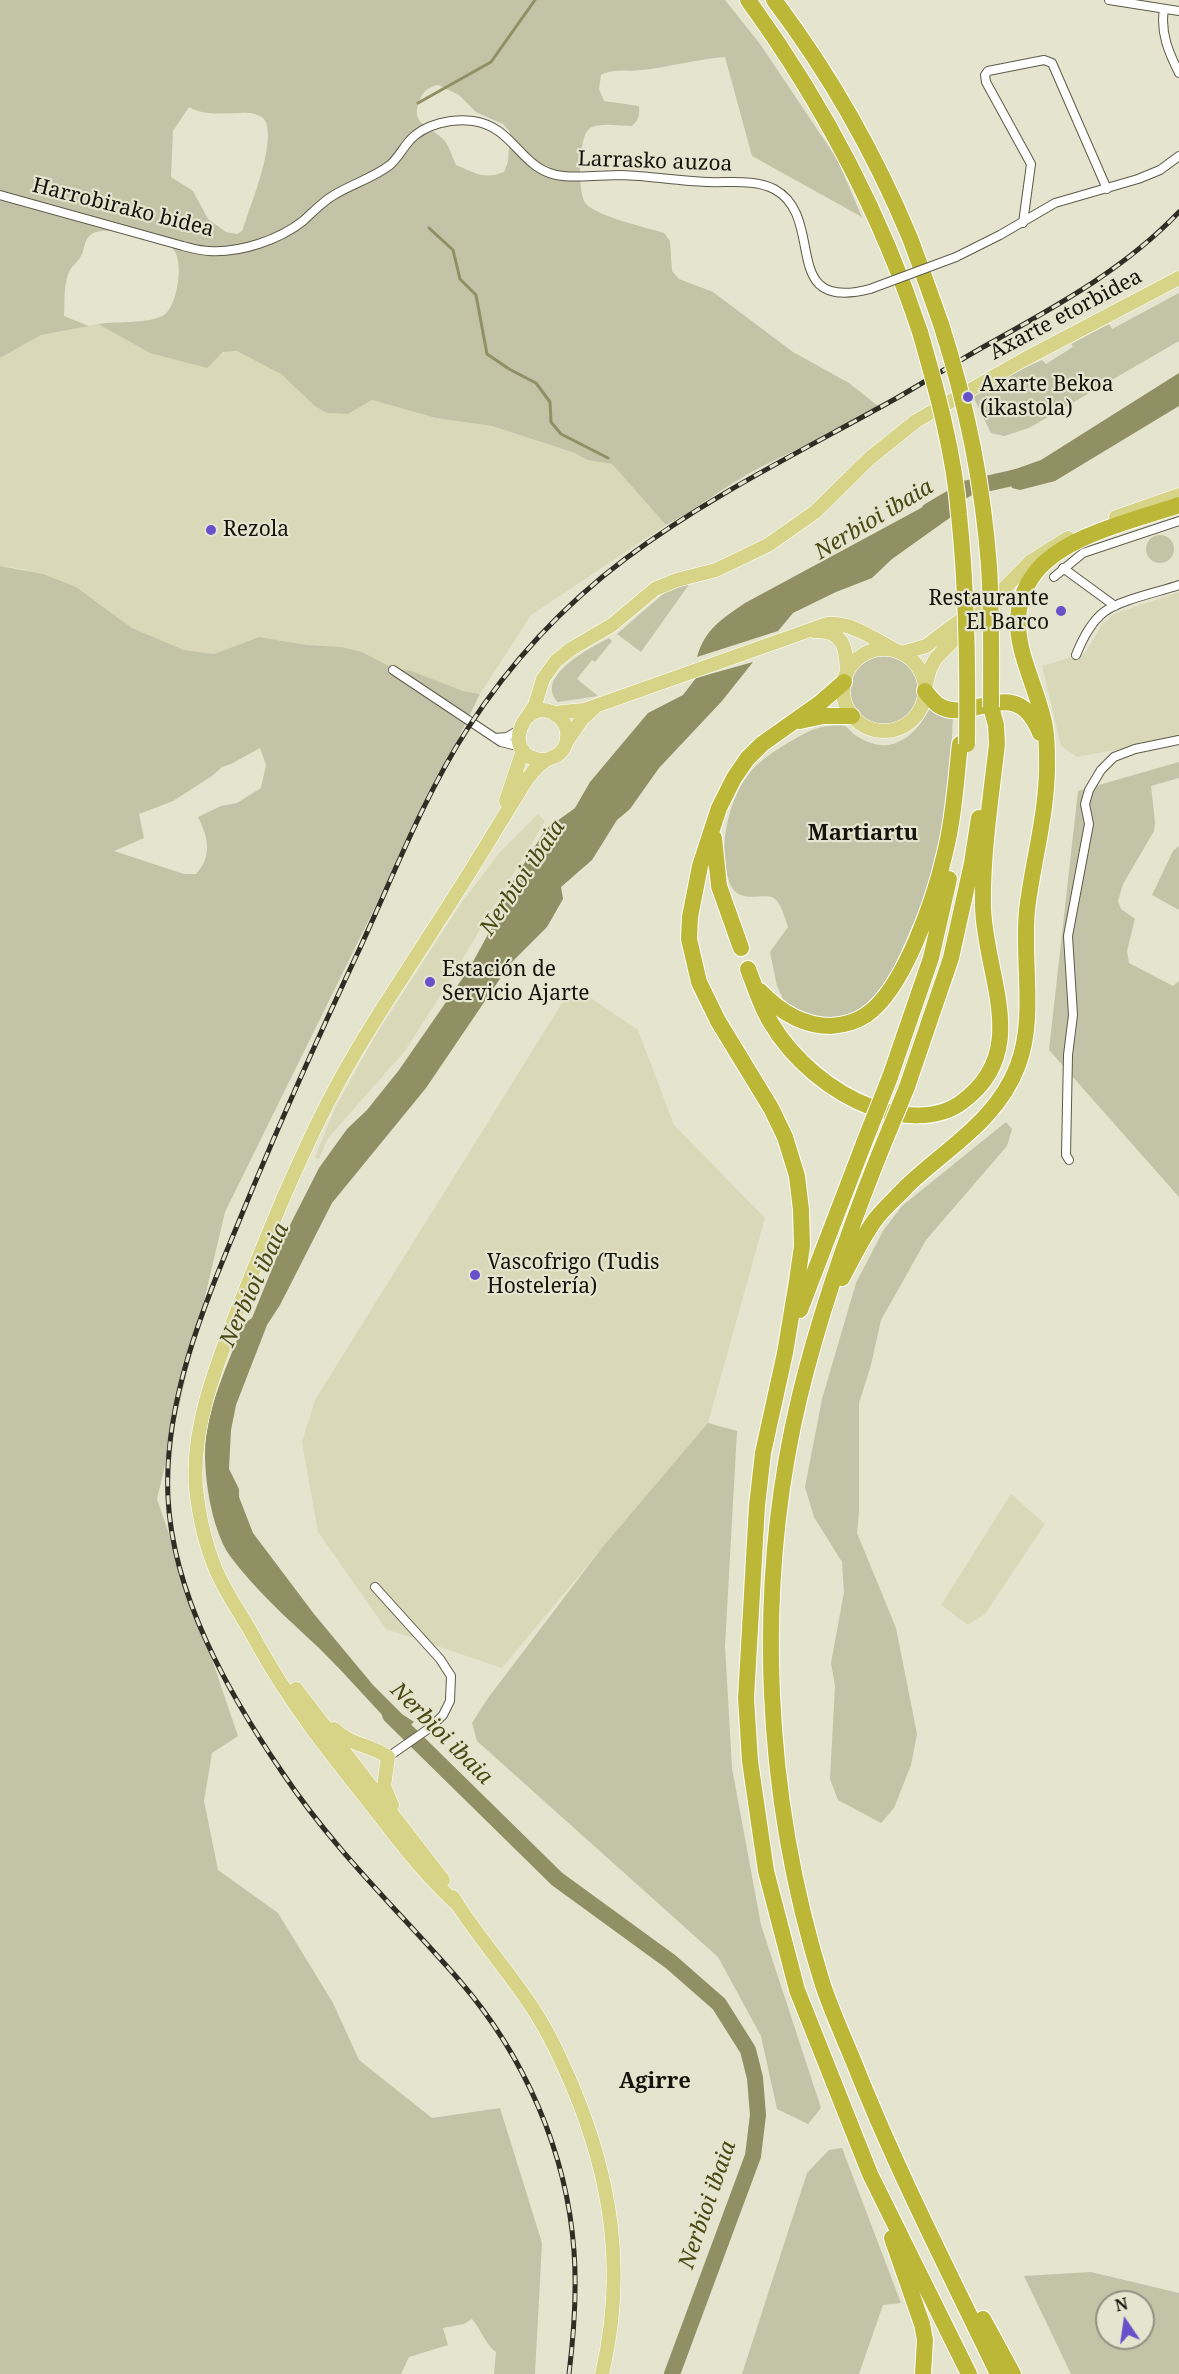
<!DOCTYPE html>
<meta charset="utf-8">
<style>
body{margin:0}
#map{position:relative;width:1179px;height:2374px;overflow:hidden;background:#e5e4ce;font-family:"Noto Serif",serif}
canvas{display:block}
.north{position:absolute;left:1095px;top:2290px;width:60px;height:60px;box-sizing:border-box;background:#e5e4ce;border:2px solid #919180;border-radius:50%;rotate:347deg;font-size:16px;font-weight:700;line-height:24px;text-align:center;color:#14140c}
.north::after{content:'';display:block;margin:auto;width:21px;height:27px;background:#6751ca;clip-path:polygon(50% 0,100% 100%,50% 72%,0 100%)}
</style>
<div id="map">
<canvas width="1179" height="2374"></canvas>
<div class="north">N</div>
</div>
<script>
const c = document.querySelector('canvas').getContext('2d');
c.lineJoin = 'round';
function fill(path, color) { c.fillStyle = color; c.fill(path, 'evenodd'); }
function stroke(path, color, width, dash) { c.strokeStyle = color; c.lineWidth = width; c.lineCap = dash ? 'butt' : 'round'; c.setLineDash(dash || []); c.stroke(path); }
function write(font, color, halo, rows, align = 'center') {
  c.font = font + ' "Noto Serif",serif'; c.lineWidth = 4.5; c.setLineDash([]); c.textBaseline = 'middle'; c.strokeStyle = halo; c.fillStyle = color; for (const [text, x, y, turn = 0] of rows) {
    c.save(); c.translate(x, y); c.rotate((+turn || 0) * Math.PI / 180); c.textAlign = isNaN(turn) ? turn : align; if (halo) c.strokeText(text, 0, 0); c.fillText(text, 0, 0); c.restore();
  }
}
const built = new Path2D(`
 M98 324 150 353 217 357 227 351 243 352 281 374 327 413 348 414 372 400 436 418 492 426 575 453 587 460 612 464 666 525 531 615 480 694 463 691 393 668 362 652 342 647 307 645 259 637 214 654 184 650 132 628 76 587 23 569 0 566V358L41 335Z
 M1179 592V738L1077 757 1061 746 1042 666 1085 653 1102 625 1114 614Z
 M538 814 545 821 445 988 405 1051 328 1138 319 1159 315 1157 335 1108 377 1033 460 905 500 852Z
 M579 990 638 1030 674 1125 765 1218 708 1423 636 1519 601 1549 502 1668 386 1629 318 1532 302 1442 315 1400 562 1003Z
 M1011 1494 1045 1524 985 1614 968 1625 941 1605Z`);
const green = new Path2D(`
 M0 0H725L760 44 837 159 862 217 752 156 725 57C697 59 670 67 642 70 628 72 614 68 601 75L599 89 604 101 639 106C640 114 638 121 632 126 620 126 600 122 590 128 578 135 577 194 586 204 599 217 645 227 664 233L670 241 672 271 679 279 713 292 793 352 849 383 878 406C837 434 791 450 748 474 720 490 695 510 666 525L612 464 587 460 575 453 492 426 436 418 372 400 348 414 327 413 315 406 281 374 237 351 223 352 207 368 150 353 98 324C117 321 146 324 162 316 177 310 185 261 173 249 166 241 149 240 139 237 127 233 95 224 87 239 84 244 84 251 81 256 78 262 73 265 70 270 63 283 65 302 64 316L89 326 41 335 0 358ZM438 85 459 95 476 112 503 124 510 132 508 162 504 172C484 180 475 173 456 165 452 157 449 145 443 139 429 125 409 125 420 99 423 91 429 87 438 85ZM189 107C204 116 223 113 240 113 247 112 256 113 262 117 280 132 252 201 246 220L242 231 237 234 226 232 208 219 193 191 171 177 173 131Z
 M1179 293V341L1029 428 1004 436 991 433 971 392 1042 360 1046 364 1073 347 1071 344 1109 324 1112 329Z
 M1146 549a14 14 0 1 1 28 0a14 14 0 1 1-28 0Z
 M0 566 43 574 76 587 132 628 184 650 214 654 259 637 307 645 342 647 362 652 393 668 411 671 463 691 480 694 225 1212 157 1499 238 1736 212 1753 204 1801 218 1870 278 1913 333 2003 359 2060 432 2118 500 2108 542 2243 535 2374H494L496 2352C484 2343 482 2330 472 2319L464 2324 443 2328 448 2345 409 2357 401 2374H0ZM260 748 266 765 261 788 237 803 221 806 198 817C208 837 213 856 196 874H184L114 851 144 838 139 814 173 801 212 776 222 767 231 764Z
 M690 583 641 652 617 634 670 588Z
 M609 638 612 641 595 662 592 660 577 679 598 696 558 702C533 677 592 647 609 638Z
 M850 690a34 34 0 1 1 68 0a34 34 0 1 1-68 0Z
 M931 706 953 716 949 795 929 888 891 974 871 1003 850 1018H814L797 1010 783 999 777 986 770 952 788 927C785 919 782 905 775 899 766 890 738 908 729 881 717 848 729 796 752 770 763 758 779 748 793 740 802 735 811 729 822 727 827 726 839 725 844 726 848 727 852 733 855 735 866 742 880 748 893 744 912 738 922 723 931 706Z
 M1179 762V778L1151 786 1155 822 1154 831 1123 884 1118 901 1121 909 1135 919 1127 951 1129 963 1173 986 1179 981V1197L1049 1050 1078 791Z
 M1179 846V910L1152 895 1173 851Z
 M1006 1122 1012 1129 1007 1146 926 1240 881 1320 871 1365 859 1403V1512L857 1533 896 1628 917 1734 911 1765 894 1808 881 1823 838 1800 830 1779 835 1686 831 1663 844 1592 842 1562 814 1517 805 1487 822 1399 856 1283 883 1231 902 1206Z
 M708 1423 737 1431 725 1646 732 1768 761 1925 821 2108 808 2124 777 2109 761 2036 718 1957 477 1741 472 1723 488 1698 601 1549Z
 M842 2148 901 2303 883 2305 859 2374H742L807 2173 829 2150Z
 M1091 2272 1179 2293V2374H1071L1024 2276ZM1107 2302H1143V2338H1107Z`);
const water = new Path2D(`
 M1179 373V406L1055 481 1020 490 1012 488 1007 472 1041 460Z
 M947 494 951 517 892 559 872 578 836 592 793 613 778 631 697 657C705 629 722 619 745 603Z
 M753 662 722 701 659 768 630 809 617 820 592 860 561 887 563 899 547 927 510 964 426 1088 332 1203 280 1305 267 1325 236 1405 231 1430 229 1469 239 1489V1497L253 1533 314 1614 373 1685 402 1714 414 1722 400 1735C374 1706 347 1676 319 1648 288 1619 256 1591 230 1556 211 1529 202 1469 206 1437 211 1398 230 1360 243 1324L252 1318 289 1227 319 1168 347 1129 367 1110 399 1070 469 969 492 927 506 892 546 829 575 808 590 782 648 713 683 695 696 678Z`);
const stream = new Path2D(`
 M418 103 491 62 535 0
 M429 228 453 250 460 279 476 295 487 354 509 369 536 383 550 402 551 422 561 434 608 458`);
const river = new Path2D(`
 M929 511 968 488 1030 474
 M390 1715 557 1879 671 1962 719 2004 748 2050 755 2078 758 2115 753 2156 672 2374`);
const street = new Path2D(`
 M1109 0 1179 11
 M1164 9C1160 33 1169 53 1179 73
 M0 195 183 246C191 248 201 251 209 251 240 253 279 240 303 221 313 212 322 202 334 195 352 184 373 178 390 165 398 158 403 148 410 140 425 124 452 118 473 121 516 127 520 172 563 176 582 178 602 175 622 175 650 176 679 181 707 182 729 183 755 179 774 189 828 218 777 313 870 289
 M1023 223 1031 164 986 82 985 75 988 71 1044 60 1052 63 1107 189
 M956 257 1000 235 1055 203 1138 179 1160 170 1179 156
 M1063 568 1115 606
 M1054 577 1083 553 1179 521
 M1076 655C1082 640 1091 622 1104 612 1119 600 1159 592 1179 585
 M393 670 501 742 521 747
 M495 738 507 737 519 730
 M1069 1160 1066 1155 1068 1055 1073 1015 1068 936 1089 824 1085 804 1089 790 1101 770 1114 757 1135 749 1179 740
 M375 1587 440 1659 451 1676 450 1701 443 1715 431 1727 388 1757`);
const primary = new Path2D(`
 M1116 517 1179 495
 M814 631C844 630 846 647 847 673
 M843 690a41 41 0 1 1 82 0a41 41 0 1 1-82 0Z
 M902 653 926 646 970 613
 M925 688 930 669 936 658 1030 562 1068 538
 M554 713 584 710 827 624C853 622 875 640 897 651
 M528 716 535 705 543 679 556 661 571 649 612 625 655 589 677 580 716 570 768 545 815 512 870 458 916 421 1023 360 1179 278
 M567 741 582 719 594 708
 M506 801 523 750
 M296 1689 443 1880
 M334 1729C350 1745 371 1745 388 1757L384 1786 392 1805
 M453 1897C477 1937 510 1972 535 2012 550 2035 561 2060 572 2085 612 2180 626 2273 602 2374
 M458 1905C424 1875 397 1838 369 1802 329 1752 288 1700 257 1643 244 1618 227 1596 216 1570 205 1544 199 1516 196 1488 191 1424 219 1359 241 1301 271 1226 303 1147 342 1076 371 1023 406 973 438 922 469 875 497 827 527 779 532 773 536 767 543 762 548 758 554 758 559 754 570 744 570 726 559 717 524 688 496 762 546 760`);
const highway = new Path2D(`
 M748 0C822 102 880 211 920 332
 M774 0C829 73 875 154 910 238 921 267 931 296 941 324
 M844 682 820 703 762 744 747 759 734 778 719 808 700 866 690 917 689 939 699 982 718 1021 771 1108 785 1137 797 1176 801 1210 802 1246 797 1281 785 1353 763 1453 757 1506 746 1698 750 1761 766 1871 797 1990 870 2174 969 2374
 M925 691C929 696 933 701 938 705 971 727 1015 670 1040 733
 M800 721 823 716H852
 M714 838 719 886 741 948
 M748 969C755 987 761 1007 771 1023 793 1060 831 1092 871 1107 899 1117 937 1121 962 1102 1032 1051 985 977 983 907 982 853 991 798 997 744L996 725 991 707
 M760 991C779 1011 802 1026 831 1026 843 1025 856 1022 866 1015 904 990 935 897 945 853 954 817 956 780 960 744
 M890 1077 931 958 949 879
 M907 1087 951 958 972 863 979 818
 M879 1155C847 1235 819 1316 799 1399 754 1589 764 1795 822 1982 831 2010 844 2038 855 2065 897 2171 949 2272 998 2374
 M842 1278C852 1259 862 1238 875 1220 884 1208 897 1197 907 1186 948 1147 997 1121 1018 1065 1036 1017 1022 961 1027 910 1033 860 1048 811 1047 760 1047 748 1047 734 1044 722 1033 671 997 624 1035 573 1064 535 1136 520 1179 505
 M800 1310 864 1143
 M892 2238 922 2324 925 2340 923 2374
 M983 2319 1013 2374`);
const rail = new Path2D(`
 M569 2374C574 2333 577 2292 574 2251 567 2152 524 2055 459 1980 398 1910 334 1850 282 1772 228 1693 173 1595 168 1498 163 1394 210 1292 249 1197 284 1113 321 1031 360 948 394 874 424 796 468 728 510 663 564 605 625 559 710 495 804 450 895 399 923 383 950 366 978 350 1049 310 1122 272 1179 212`);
const streetBridge = new Path2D(`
 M870 289 956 257`);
const highwayBridge = new Path2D(`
 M941 324C966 402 983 485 989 566 992 613 991 660 991 707
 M920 332C937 391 954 453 959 515 967 591 968 668 967 744
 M864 1143 890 1077
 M879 1155 907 1087`);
const markers = [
 [968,397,6,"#6751ca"],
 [211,530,6,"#6751ca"],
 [1061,611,6,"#6751ca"],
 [430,982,6,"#6751ca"],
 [475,1275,6,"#6751ca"]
];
const streetNames = [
 ["Larrasko auzoa",655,162,2],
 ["Harrobirako bidea",123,208,14],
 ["Axarte etorbidea",1066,315,-28]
];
const poiNames = [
 ["Axarte Bekoa",980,385],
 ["(ikastola)",980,409],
 ["Rezola",223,530],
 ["Restaurante",1049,599,"right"],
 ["El Barco",1049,623,"right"],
 ["Estación de",442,970],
 ["Servicio Ajarte",442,994],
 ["Vascofrigo (Tudis",487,1263],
 ["Hostelería)",487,1287]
];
const waterNames = [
 ["Nerbioi ibaia",874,520,-31],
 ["Nerbioi ibaia",523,878,-56],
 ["Nerbioi ibaia",255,1285,-65],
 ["Nerbioi ibaia",441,1734,45],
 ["Nerbioi ibaia",708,2205,-71]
];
const neighbourhoodNames = [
 ["Martiartu",863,834],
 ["Agirre",655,2082]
];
fill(built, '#d9d9ba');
fill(green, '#c3c3a8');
fill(water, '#919065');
stroke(stream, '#919065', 3);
stroke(river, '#919065', 16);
stroke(street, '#5c5b48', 10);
stroke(primary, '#fff', 15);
stroke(highway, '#fff', 18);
stroke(street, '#fff', 8);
stroke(primary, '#d7d488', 14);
stroke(highway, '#bdb738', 16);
stroke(rail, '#2e2e24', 5);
stroke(rail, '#e5e4ce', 3, [9]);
stroke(streetBridge, '#5c5b48', 10, []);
stroke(highwayBridge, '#fff', 18, []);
stroke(streetBridge, '#fff', 8);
stroke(highwayBridge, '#bdb738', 16);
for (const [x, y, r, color] of markers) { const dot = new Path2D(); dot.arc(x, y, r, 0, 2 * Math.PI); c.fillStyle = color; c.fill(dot); stroke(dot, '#e5e4ce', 2); }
write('21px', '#14140c', '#e5e4ce', streetNames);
write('21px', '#14140c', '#e5e4ce', poiNames, 'left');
write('italic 22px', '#4a4813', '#e5e4ce', waterNames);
write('bold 22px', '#14140c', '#e5e4ce', neighbourhoodNames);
</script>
